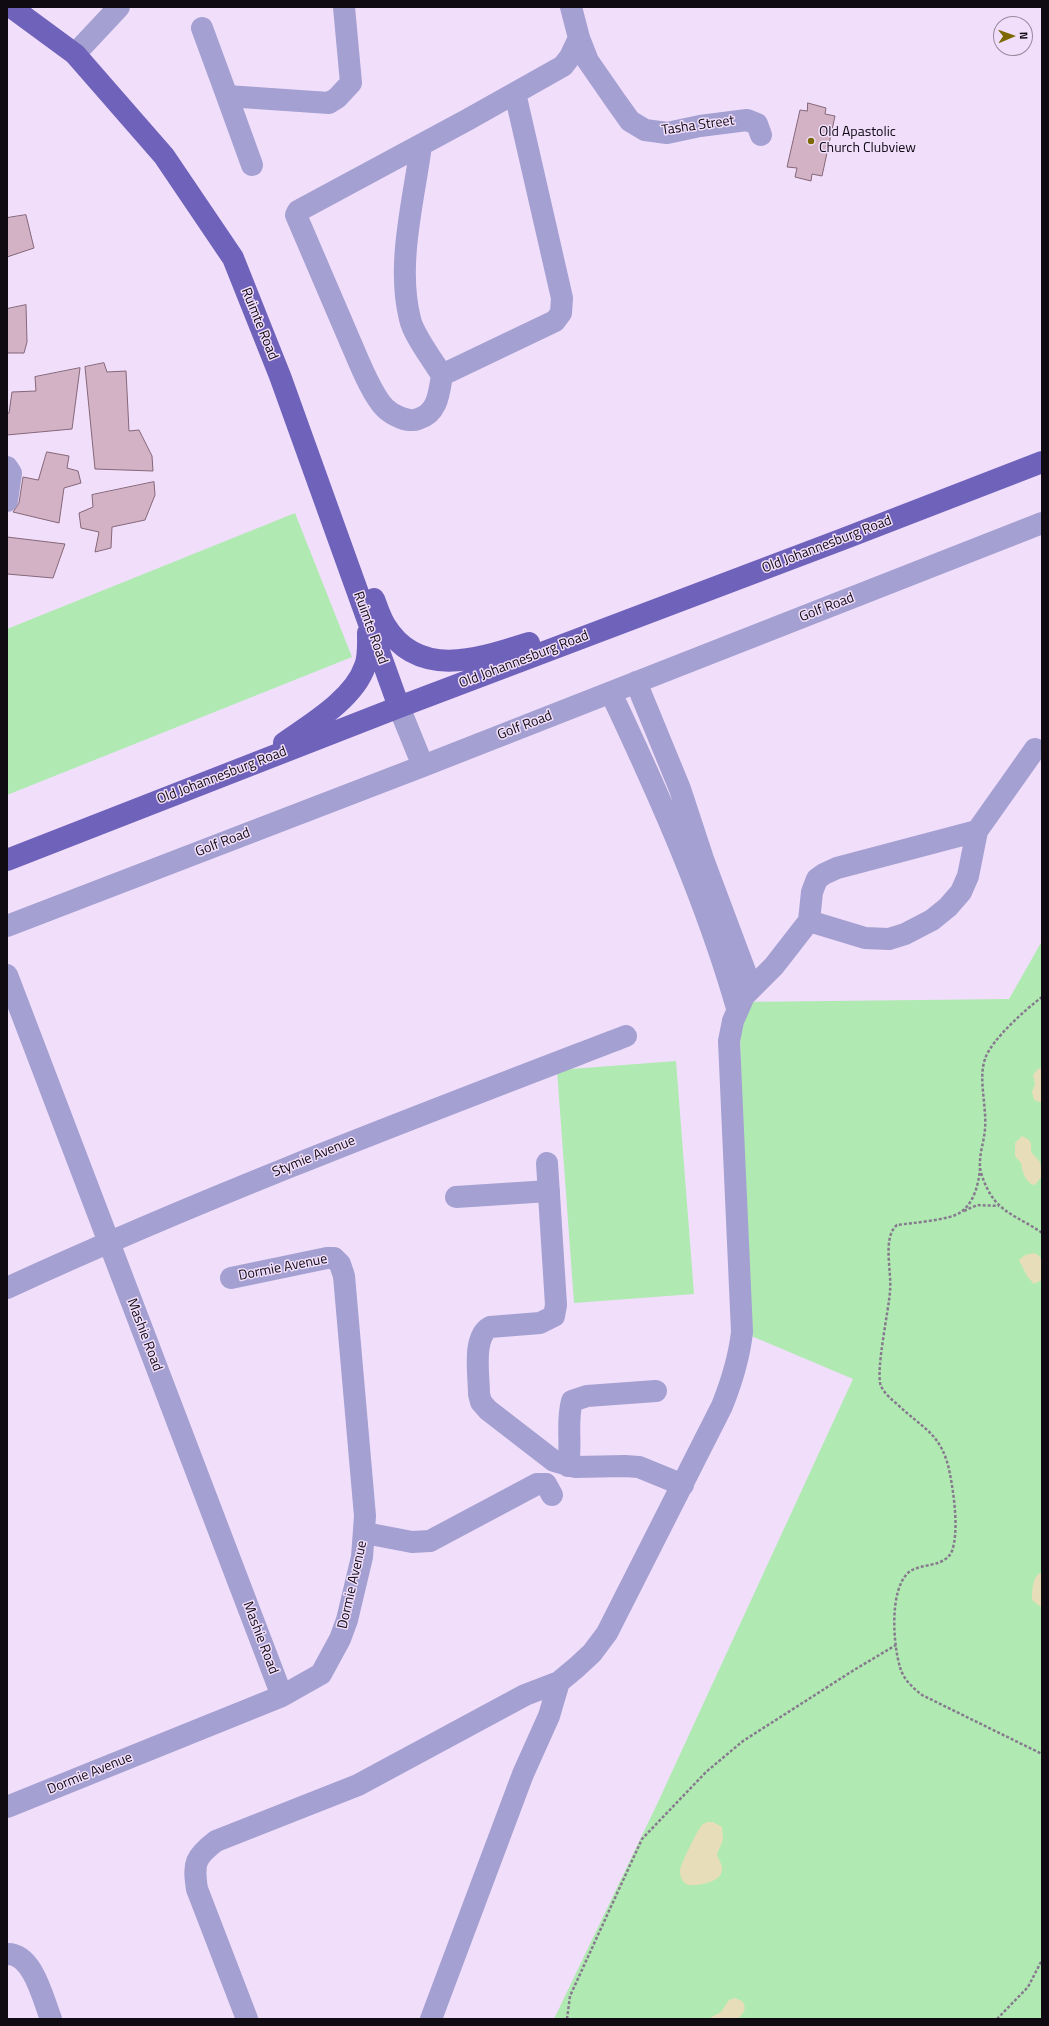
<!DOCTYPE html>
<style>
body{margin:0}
#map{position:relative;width:1049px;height:2026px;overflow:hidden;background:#f1defb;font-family:"Titillium Web",sans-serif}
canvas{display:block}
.frame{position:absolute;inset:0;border:8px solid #100a13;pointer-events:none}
.north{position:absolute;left:993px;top:16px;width:40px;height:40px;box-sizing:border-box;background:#f1defb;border:1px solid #97899e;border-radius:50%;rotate:88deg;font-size:11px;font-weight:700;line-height:16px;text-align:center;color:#100a13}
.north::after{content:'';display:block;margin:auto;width:14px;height:18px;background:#7b6800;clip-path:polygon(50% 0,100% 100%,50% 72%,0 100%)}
</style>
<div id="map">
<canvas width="1049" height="2026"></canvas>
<div class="frame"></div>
<div class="north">N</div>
</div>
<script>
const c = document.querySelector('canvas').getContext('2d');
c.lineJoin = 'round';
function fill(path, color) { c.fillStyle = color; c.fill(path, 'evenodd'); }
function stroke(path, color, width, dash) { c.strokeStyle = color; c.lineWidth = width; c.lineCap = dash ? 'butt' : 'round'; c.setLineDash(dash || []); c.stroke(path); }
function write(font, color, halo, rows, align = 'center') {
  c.font = font + ' "Titillium Web",sans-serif'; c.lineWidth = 3; c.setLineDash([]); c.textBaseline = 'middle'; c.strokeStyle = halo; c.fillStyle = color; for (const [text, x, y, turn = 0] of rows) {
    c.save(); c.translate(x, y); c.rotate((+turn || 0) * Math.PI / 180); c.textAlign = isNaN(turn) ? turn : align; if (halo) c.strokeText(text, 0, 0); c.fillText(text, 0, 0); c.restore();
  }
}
const green = new Path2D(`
 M295 513 352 657 7 795V629Z
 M1042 941V2019H554L658 1802 853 1379 742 1332 740 1002 1009 999Z
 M676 1061 694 1294 574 1303 557 1070Z`);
const sand = new Path2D(`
 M1042 1067V1103L1034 1100 1032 1092 1035 1084 1033 1075 1038 1069Z
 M1022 1136 1028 1139 1031 1143V1152L1040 1162 1042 1176 1035 1185C1026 1184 1022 1171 1021 1163L1015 1156V1143Z
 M1034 1253C1045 1256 1043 1271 1042 1280L1034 1284 1027 1276 1019 1260 1025 1255Z
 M1040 1573H1042V1608L1032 1600C1032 1591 1032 1578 1040 1573Z
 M707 1822H713L722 1827 723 1840 717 1854C718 1859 722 1863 722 1869 723 1882 698 1886 688 1885 682 1882 680 1877 680 1870 680 1865 698 1829 702 1825 702 1825 707 1822 707 1822Z
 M735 1998 742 2001C748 2009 743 2013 738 2019H708L721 2012 729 2000Z`);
const building = new Path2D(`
 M808 103 826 108 825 114 835 116 822 176 812 174 811 181 795 177 797 168 787 167 800 110 807 111Z
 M26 215 34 248 7 257V218Z
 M26 305 27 342 24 353H7V309Z
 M104 363 107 372 126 371 129 431 139 430 152 456 153 471 95 469 85 367Z
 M80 368 72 429 7 435V414L9 413 12 392 36 391 35 377Z
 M47 452 69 456 67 468 78 471 81 483 64 488 59 523 13 512 19 503 23 477 38 480Z
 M154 482 155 495 145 520 112 527 111 548 95 552 99 532 81 528 79 513 93 507 92 495Z
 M7 537 65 544 53 578 7 574Z`);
const path = new Path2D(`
 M1042 997C1026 1009 991 1040 985 1059 978 1079 987 1107 985 1129 984 1142 979 1154 980 1168 982 1178 987 1190 993 1198 1004 1214 1026 1221 1042 1233
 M980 1168C979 1183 974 1203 961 1212 951 1220 911 1223 897 1225 882 1237 892 1272 890 1291 889 1309 875 1373 881 1386 884 1393 891 1399 897 1404 924 1430 942 1433 950 1474 954 1495 959 1531 952 1551 945 1568 920 1563 909 1572 889 1589 893 1644 900 1667 903 1679 913 1688 922 1695L1042 1754
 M964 1211 977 1205 999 1206
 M567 2019 570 1996 642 1839 706 1772 743 1741 854 1670 896 1645
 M997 2019 1028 1987 1042 1960`);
const minor = new Path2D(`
 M202 28 227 96 329 103 337 98 351 83 344 7
 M579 38 588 61 615 100 630 121 645 130 667 133 700 126 747 120 757 124 761 135
 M75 54 119 7
 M515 93 562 298 561 313 555 321 442 375C439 393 438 413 418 419 408 423 392 415 385 408 371 394 358 359 350 341 332 299 314 257 296 215L298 211 467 120 563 66 570 57 579 38 571 7
 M227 96 252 165
 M421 145C414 200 396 264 410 319 413 334 433 361 442 375
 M7 467 11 473 7 501
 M636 682 680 789 703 859 751 987
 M611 693C659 795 706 900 737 1008
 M399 707 423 766
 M809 921 865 938 889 939 905 934 932 920 948 907 961 892 968 876 977 831 1035 749
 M7 926 423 766 1042 523
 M7 975 282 1696
 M547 1163 556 1305 554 1316 540 1323 490 1327C472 1337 479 1375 479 1394L481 1402 488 1410 554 1461 575 1467 625 1466 639 1467 683 1485
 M456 1197 549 1191
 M7 1288C209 1195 418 1116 626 1036
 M568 1466C572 1444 566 1422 572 1401L587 1396 656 1391
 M365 1533 412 1542 430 1541 537 1484H546L552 1495
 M7 1807 282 1696 321 1674 340 1639 347 1620 362 1557 365 1516 344 1276 340 1264 334 1258H327L231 1278
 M7 1954C33 1953 43 1999 51 2019
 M247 2019 197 1889C193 1863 195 1857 216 1841L358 1785 525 1695 559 1682 577 1667 592 1653 607 1633 722 1406C732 1381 739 1359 742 1332L729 1041 733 1021 744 996 774 966 809 921 812 892 817 879 824 874 837 868 977 831
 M431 2019 523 1774 549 1716 559 1682`);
const major = new Path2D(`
 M11 7 75 54 164 156 233 258 280 376 399 707
 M374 599C377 607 380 617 385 625 418 680 479 659 529 643
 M284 743C311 724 354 699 365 666 369 656 368 643 368 633
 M7 860 399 707 843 539 1042 462`);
const markers = [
 [811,141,4,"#7b6800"]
];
const streetNames = [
 ["Tasha Street",698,126,-8],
 ["Ruimte Road",259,324,68],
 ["Old Johannesburg Road",827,545,-21],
 ["Golf Road",827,608,-21],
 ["Ruimte Road",370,628,70],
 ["Old Johannesburg Road",524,660,-21],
 ["Golf Road",525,726,-21],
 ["Old Johannesburg Road",222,776,-21],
 ["Golf Road",223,843,-21],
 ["Stymie Avenue",314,1157,-22],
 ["Dormie Avenue",283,1268,-11],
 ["Mashie Road",144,1335,69],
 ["Dormie Avenue",353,1585,-77],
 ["Mashie Road",260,1638,69],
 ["Dormie Avenue",90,1774,-22]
];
const poiNames = [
 ["Old Apastolic",819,133],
 ["Church Clubview",819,149]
];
fill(green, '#b0eab2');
fill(sand, '#e7ddb8');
fill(building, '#d2b2c4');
stroke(building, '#846778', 1);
stroke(path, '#877a8e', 2.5, [3, 2]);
stroke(minor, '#a4a0d1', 22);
stroke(major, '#6f62ba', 22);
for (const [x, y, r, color] of markers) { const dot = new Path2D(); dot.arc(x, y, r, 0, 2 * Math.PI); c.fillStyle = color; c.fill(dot); stroke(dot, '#f1defb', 1.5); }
write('14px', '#100a13', '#f1defb', streetNames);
write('14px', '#100a13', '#f1defb', poiNames, 'left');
</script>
